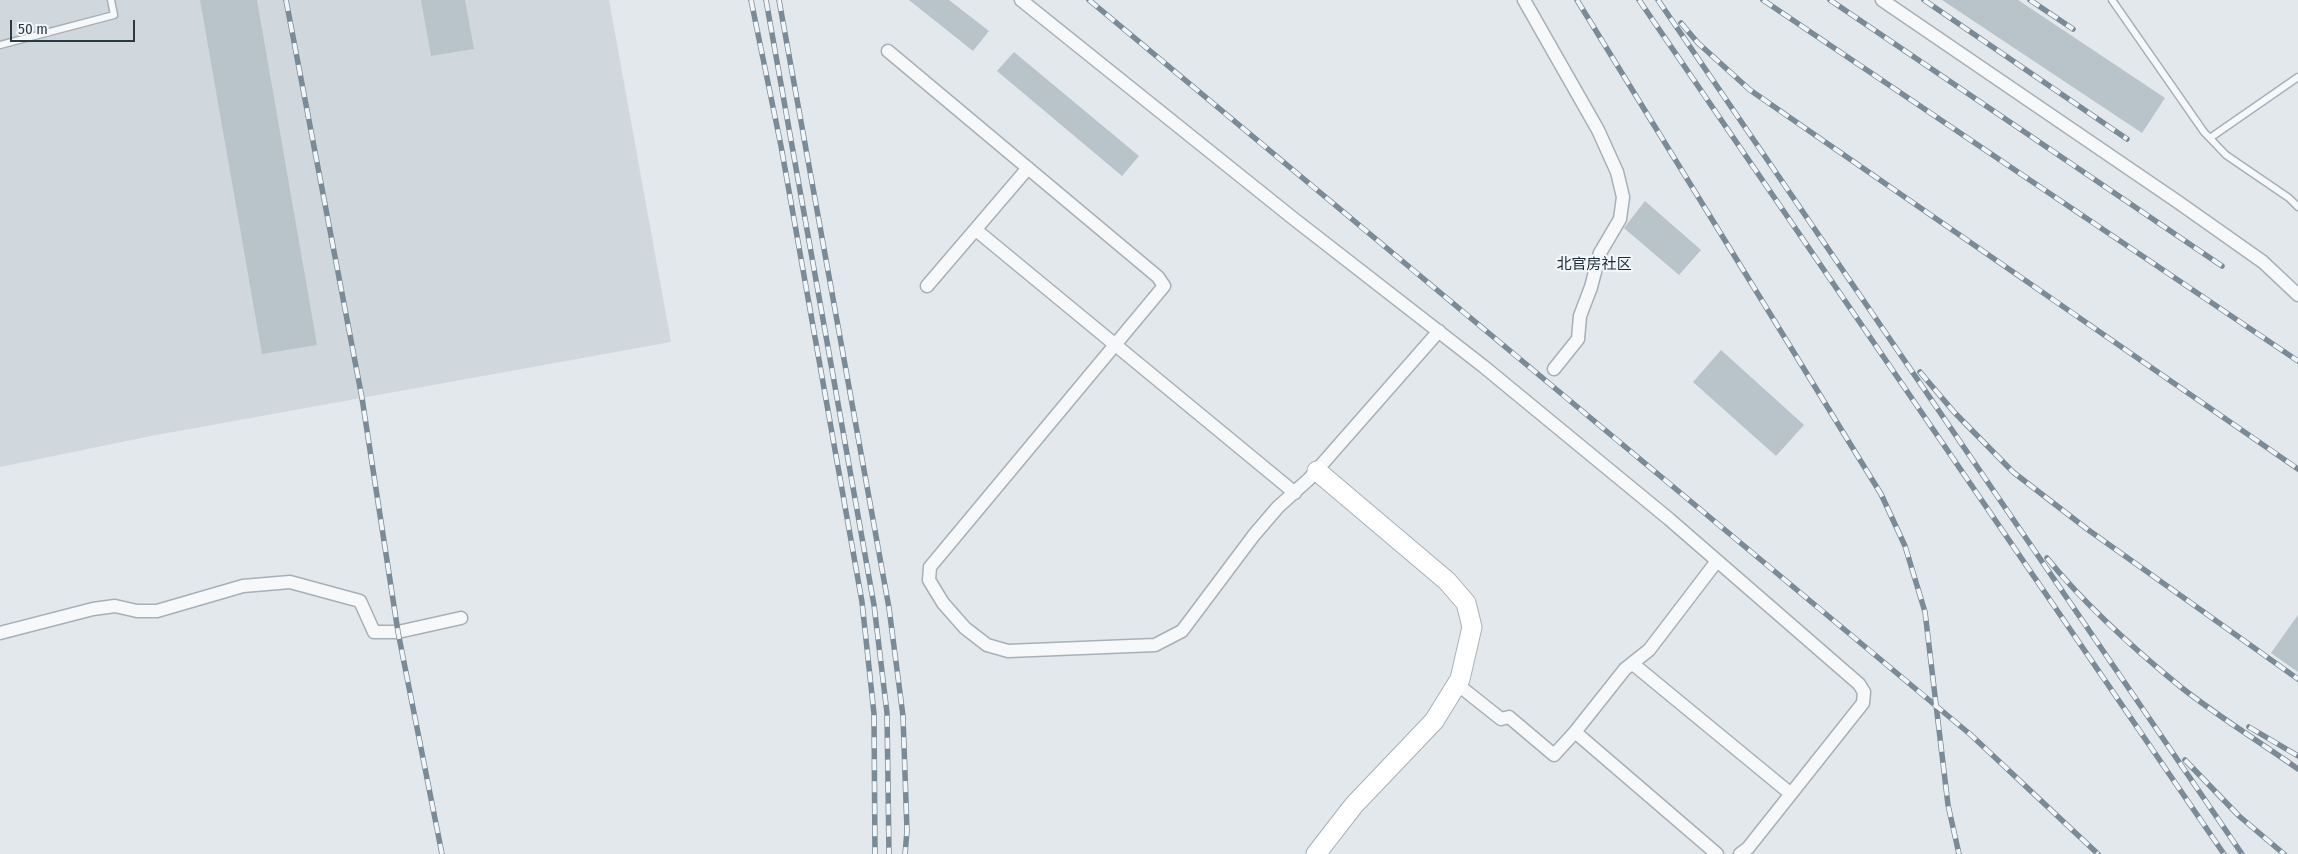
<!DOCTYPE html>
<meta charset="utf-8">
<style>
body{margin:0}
#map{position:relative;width:2298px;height:854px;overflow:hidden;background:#e2e8ec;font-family:"Fira Sans Condensed",sans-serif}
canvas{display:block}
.scale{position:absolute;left:10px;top:20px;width:125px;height:22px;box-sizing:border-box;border:2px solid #293a45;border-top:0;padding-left:6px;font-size:15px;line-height:18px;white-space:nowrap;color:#293a45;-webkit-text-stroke:4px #f2f6f9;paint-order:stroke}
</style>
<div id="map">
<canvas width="2298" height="854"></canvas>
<div class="scale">50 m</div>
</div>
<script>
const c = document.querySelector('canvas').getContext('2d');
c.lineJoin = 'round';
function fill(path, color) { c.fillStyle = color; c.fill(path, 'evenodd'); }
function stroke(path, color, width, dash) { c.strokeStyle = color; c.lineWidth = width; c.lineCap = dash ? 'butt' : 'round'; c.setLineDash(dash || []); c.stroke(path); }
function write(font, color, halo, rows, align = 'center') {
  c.font = font + ' "Fira Sans Condensed","Noto Sans SC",sans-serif'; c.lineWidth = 4.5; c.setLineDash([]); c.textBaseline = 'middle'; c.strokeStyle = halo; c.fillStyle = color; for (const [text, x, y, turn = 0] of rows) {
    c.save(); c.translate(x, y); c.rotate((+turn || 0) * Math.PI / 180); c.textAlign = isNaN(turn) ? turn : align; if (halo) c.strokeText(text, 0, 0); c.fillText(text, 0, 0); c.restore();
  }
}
const built = new Path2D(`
 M0 0H609L671 342 151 436 0 467Z`);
const building = new Path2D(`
 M200 0H257L317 345 262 354Z
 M421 0H465L474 49 431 56Z
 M909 0H949L989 31 973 51Z
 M1942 0H2018L2165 98 2142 133Z
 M1014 52 1139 156 1122 176 997 71Z
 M1645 201 1701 250 1679 275 1624 228Z
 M1721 350 1804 425 1776 456 1693 382Z
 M2298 615V672L2271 653Z`);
const lane = new Path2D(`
 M2112 0 2204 132 2226 155 2289 198 2298 207
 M0 45 114 15 111 0
 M2210 138 2298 77`);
const street = new Path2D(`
 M1021 0 1294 219 1483 366 1669 519 1859 684 1864 692 1863 703 1748 848 1740 854
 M1524 0 1598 130 1617 172 1623 197 1620 219 1600 253 1591 287 1580 316 1578 339 1554 369
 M1882 0 2178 202 2263 262 2298 295
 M888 51 1158 277 1164 286 930 567 929 580 943 603 965 628 987 645 1008 651 1155 645 1182 631 1254 535 1278 507 1309 479 1439 331
 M976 230 1295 493
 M927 286 1028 168
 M0 633 93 609 115 606 137 611H157L243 586 290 582 360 601 374 632H398L461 618
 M1633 664 1791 794
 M1457 684 1501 719 1509 717 1554 755 1575 732 1717 854
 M1575 732 1625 669 1649 650 1717 561`);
const secondary = new Path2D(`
 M1316 854 1354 805 1434 721 1460 679 1472 627 1466 603 1447 581 1317 471`);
const rail = new Path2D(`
 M286 0 362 398 398 632 442 854
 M751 0 781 146 862 602 874 714 875 854
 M766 0 874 605 887 713 889 854
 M779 0 889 608 903 716 907 831 905 854
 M1089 0 1971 735 2098 854
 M1577 0 1881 494 1905 546 1925 612 1948 805 1959 854
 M1639 0 2224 854
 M1658 0 2242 854
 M1763 0 2298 361
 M1830 0 2222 266
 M1924 0 2127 139
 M2030 0 2073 29
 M1681 23 1698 43 1750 90 2298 469
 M1920 372 1954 412 2013 472 2087 529 2298 679
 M2047 558C2086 606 2134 649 2182 688 2219 717 2260 742 2298 769
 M2249 727 2298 756
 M2185 760 2239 816 2284 854`);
const neighbourhoodNames = [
 ["北官房社区",1594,265]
];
fill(built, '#d0d8de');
fill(building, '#b9c3ca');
stroke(lane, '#a7b0b7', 9);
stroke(street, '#a7b0b7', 15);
stroke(secondary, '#a7b0b7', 21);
stroke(lane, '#f6f8f9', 6);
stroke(street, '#f6f8f9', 12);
stroke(secondary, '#fff', 19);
stroke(rail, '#7a8b97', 5.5);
stroke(rail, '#f2f6f9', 4, [11]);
write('15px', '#1b2a36', '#f2f6f9', neighbourhoodNames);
</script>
